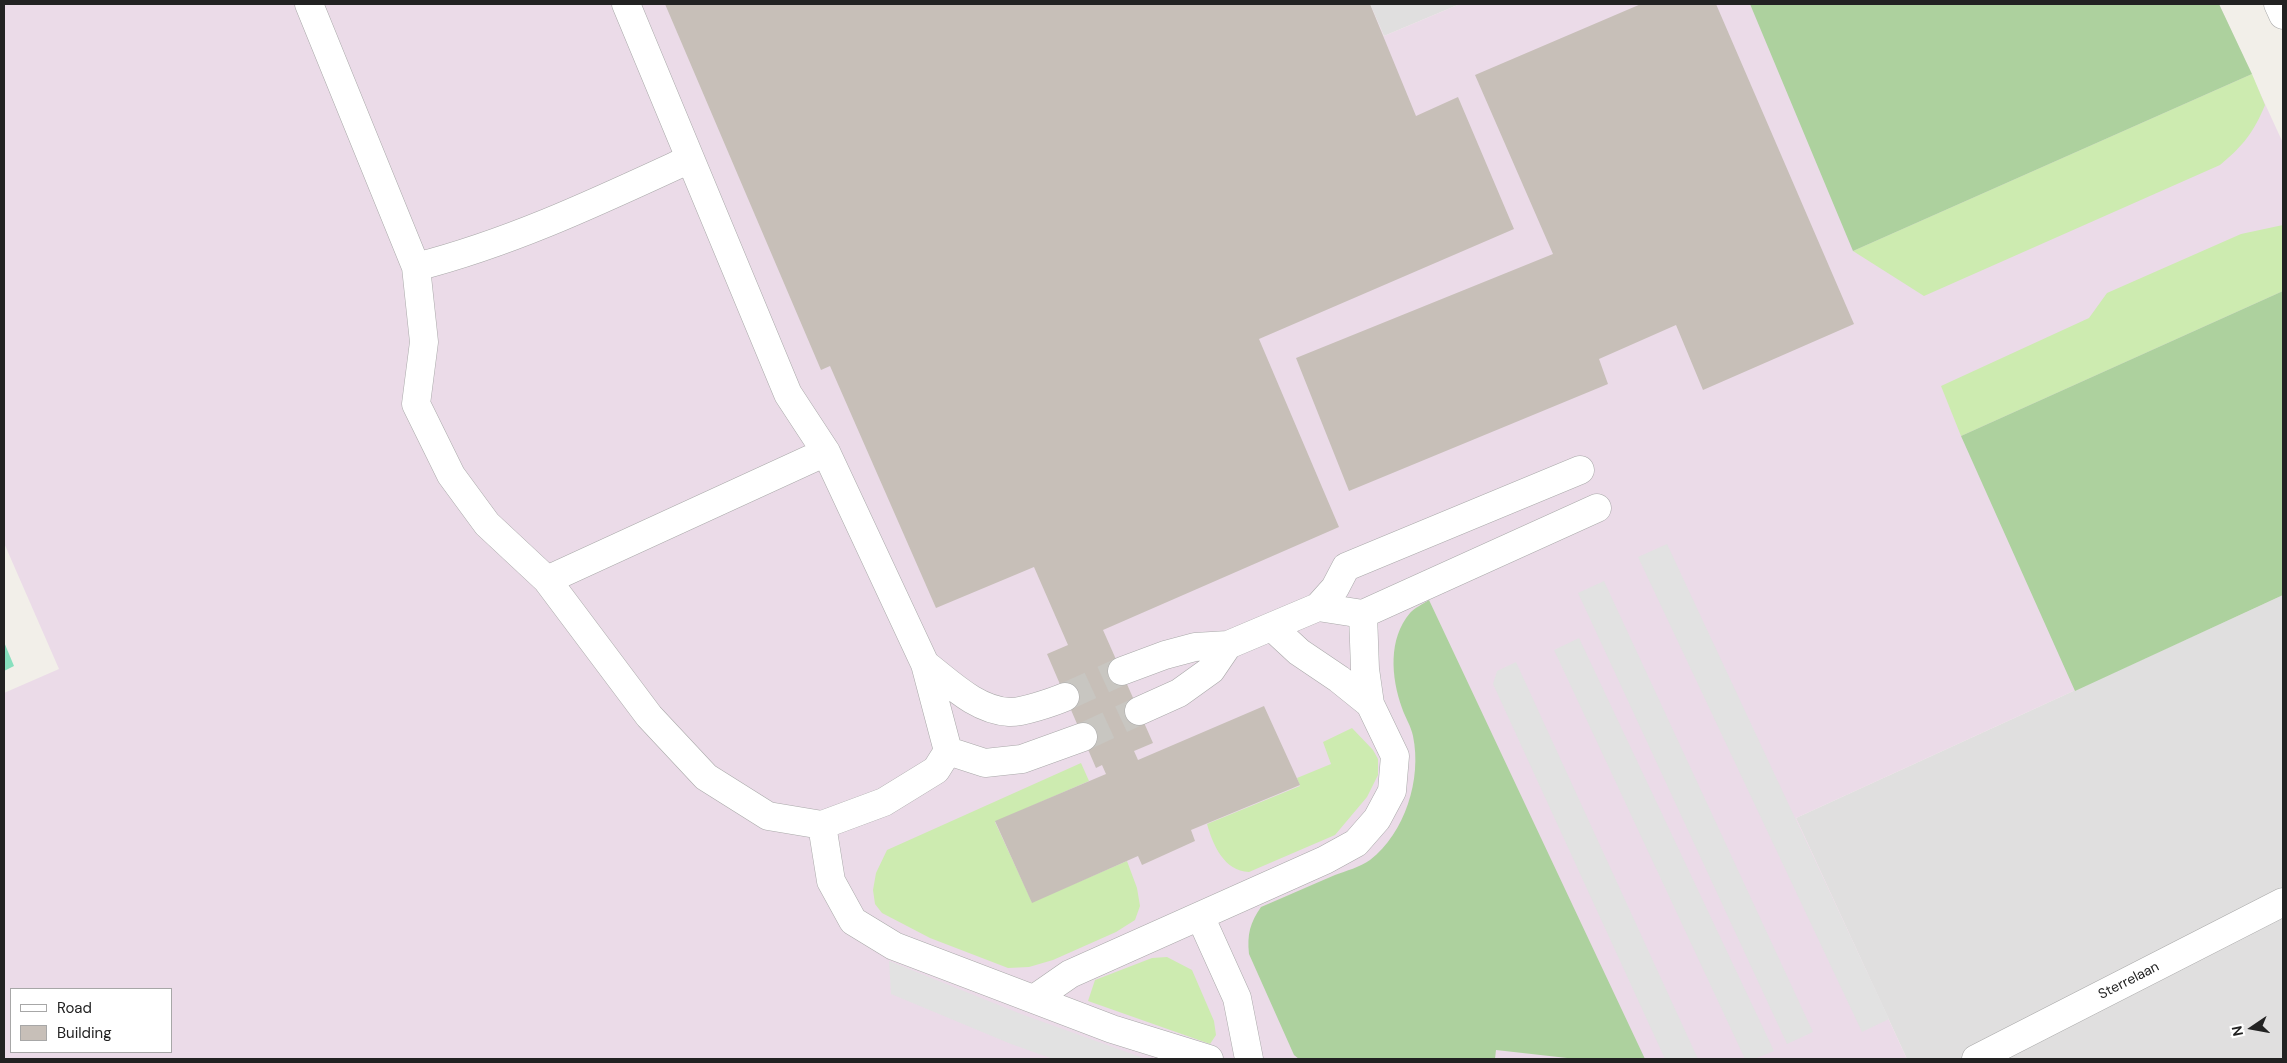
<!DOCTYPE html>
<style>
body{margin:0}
#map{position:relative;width:2287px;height:1063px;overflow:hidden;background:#f2efe9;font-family:"DM Sans",sans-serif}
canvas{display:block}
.frame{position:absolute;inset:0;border:5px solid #222;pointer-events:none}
.legend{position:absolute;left:10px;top:988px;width:162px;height:65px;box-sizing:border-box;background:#fff;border:1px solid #a7a7a7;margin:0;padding:6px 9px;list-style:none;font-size:15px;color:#222}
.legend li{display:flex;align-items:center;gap:10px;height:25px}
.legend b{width:25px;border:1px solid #a7a7a7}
.north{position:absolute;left:2227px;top:1003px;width:50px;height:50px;-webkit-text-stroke:4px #fff;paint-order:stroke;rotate:258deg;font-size:14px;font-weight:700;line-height:20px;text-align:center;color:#222}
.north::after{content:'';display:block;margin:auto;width:18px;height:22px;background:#222;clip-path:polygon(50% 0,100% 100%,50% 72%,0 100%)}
</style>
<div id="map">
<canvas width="2287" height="1063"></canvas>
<div class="frame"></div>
<ul class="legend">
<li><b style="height:6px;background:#fff"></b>Road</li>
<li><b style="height:14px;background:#c7bfb8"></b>Building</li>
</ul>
<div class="north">N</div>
</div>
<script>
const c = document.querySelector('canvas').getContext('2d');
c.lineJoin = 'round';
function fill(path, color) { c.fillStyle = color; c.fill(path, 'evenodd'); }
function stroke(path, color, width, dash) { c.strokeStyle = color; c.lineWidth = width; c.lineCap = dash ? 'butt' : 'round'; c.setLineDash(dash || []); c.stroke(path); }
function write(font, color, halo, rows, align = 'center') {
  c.font = font + ' "DM Sans",sans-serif'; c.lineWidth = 4; c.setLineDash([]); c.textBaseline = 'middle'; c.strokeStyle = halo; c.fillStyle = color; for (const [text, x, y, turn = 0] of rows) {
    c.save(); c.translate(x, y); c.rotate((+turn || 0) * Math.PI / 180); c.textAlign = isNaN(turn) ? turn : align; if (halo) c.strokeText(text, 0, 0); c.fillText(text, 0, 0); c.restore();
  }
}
const residential = new Path2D(`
 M1370 4H1460L1384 36Z
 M2283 595V1059H1907L1796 818Z`);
const industrial = new Path2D(`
 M4 4H1370L1384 36 1460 4H2219L2283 143V595L1796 818 1907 1059H4V693L59 669 4 543ZM11 989H171V1052H11Z`);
const grass = new Path2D(`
 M2252 74 2265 105C2254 132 2243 146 2220 165L1924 296 1853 251Z
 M2283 225V291L1961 436 1941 386 2089 318 2107 293 2241 234Z
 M1352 728 1373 750 1378 759V775L1367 797 1335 835 1249 872C1224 871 1213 845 1207 824L1300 786 1297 778 1331 764 1323 742Z
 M1081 763 1089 781 995 822 1032 902 1127 861 1137 888 1140 906 1135 920 1116 932 1053 960 1029 967 1008 968 930 938 882 913 875 904 873 890 876 873 887 850Z
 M1167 957 1192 970 1214 1021 1216 1035 1210 1044 1088 1001 1095 980 1152 958Z`);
const forest = new Path2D(`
 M1750 4H2219L2252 74 1853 251Z
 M2283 291V595L2075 691 1961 436Z
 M1429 600 1645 1059H1576L1496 1050 1495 1059H1299L1294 1055 1249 954C1247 934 1250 923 1261 907 1286 896 1310 886 1335 875 1346 871 1360 867 1370 860 1405 833 1422 779 1413 736 1411 726 1405 717 1402 708 1391 677 1388 639 1410 613 1414 608 1423 604 1429 600Z`);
const pitch = new Path2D(`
 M4 642 14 666 4 671Z`);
const parking = new Path2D(`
 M1667 544 1889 1019 1862 1032 1638 557Z
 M1604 581 1813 1032 1787 1044 1578 593Z
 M1579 638 1774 1051 1754 1059H1745L1554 650Z
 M1516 662 1698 1059H1665L1493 684 1497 671Z
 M889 961 1021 1014 1146 1059H1053L1011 1044 891 994Z`);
const building = new Path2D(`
 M665 4H1370L1416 116 1458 97 1514 229 1259 339 1339 527 1103 630 1153 743 1134 751 1138 760 1264 706 1300 785 1191 830 1195 841 1142 865 1138 856 1032 903 995 821 1106 774 1102 765 1096 768 1047 654 1068 645 1034 567 936 608 830 366 821 370Z
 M1641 4H1716L1854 324 1703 390 1676 325 1599 359 1608 384 1349 491 1296 358 1553 254 1475 75Z`);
const minorTunnel = new Path2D(`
 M1065 697 1122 671
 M1083 737 1139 711`);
const minor = new Path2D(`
 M309 4 416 267 424 342 416 404 451 475 487 524 547 580 649 716 706 777 768 816 822 825 884 802 936 770 948 751 925 664 826 452 788 394 626 4
 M2278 4 2283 15
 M416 267C513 242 599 201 690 159
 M547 580 826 452
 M1318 607 1363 614 1597 508
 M1272 627 1299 652 1339 679 1370 704
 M925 664C950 683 976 710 1009 712 1021 713 1053 702 1065 697
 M1122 671 1165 655 1195 647 1228 645 1318 607 1335 588 1346 567 1580 470
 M1139 711 1179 693 1211 670 1228 645
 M948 751 985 763 1022 759 1083 737
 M822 825 831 881 853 921 894 946 1112 1029 1209 1059
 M1200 916 1237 998 1249 1059
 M1034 999 1070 974 1325 860 1356 843 1377 819 1392 791 1395 756 1370 704 1365 669 1363 614
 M1976 1059 2283 902`);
const streetNames = [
 ["Sterrelaan",2129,981,-27]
];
fill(residential, '#e0dfdf');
fill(industrial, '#ebdbe8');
fill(grass, '#cdebb0');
fill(forest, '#add19e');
fill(pitch, '#88e0be');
fill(parking, '#e2e2e2');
fill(building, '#c7bfb8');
stroke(minorTunnel, '#c8c6c1', 28, [28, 14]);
stroke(minor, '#a9a9a9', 29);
stroke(minor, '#fff', 28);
write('14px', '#222', '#fff', streetNames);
</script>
